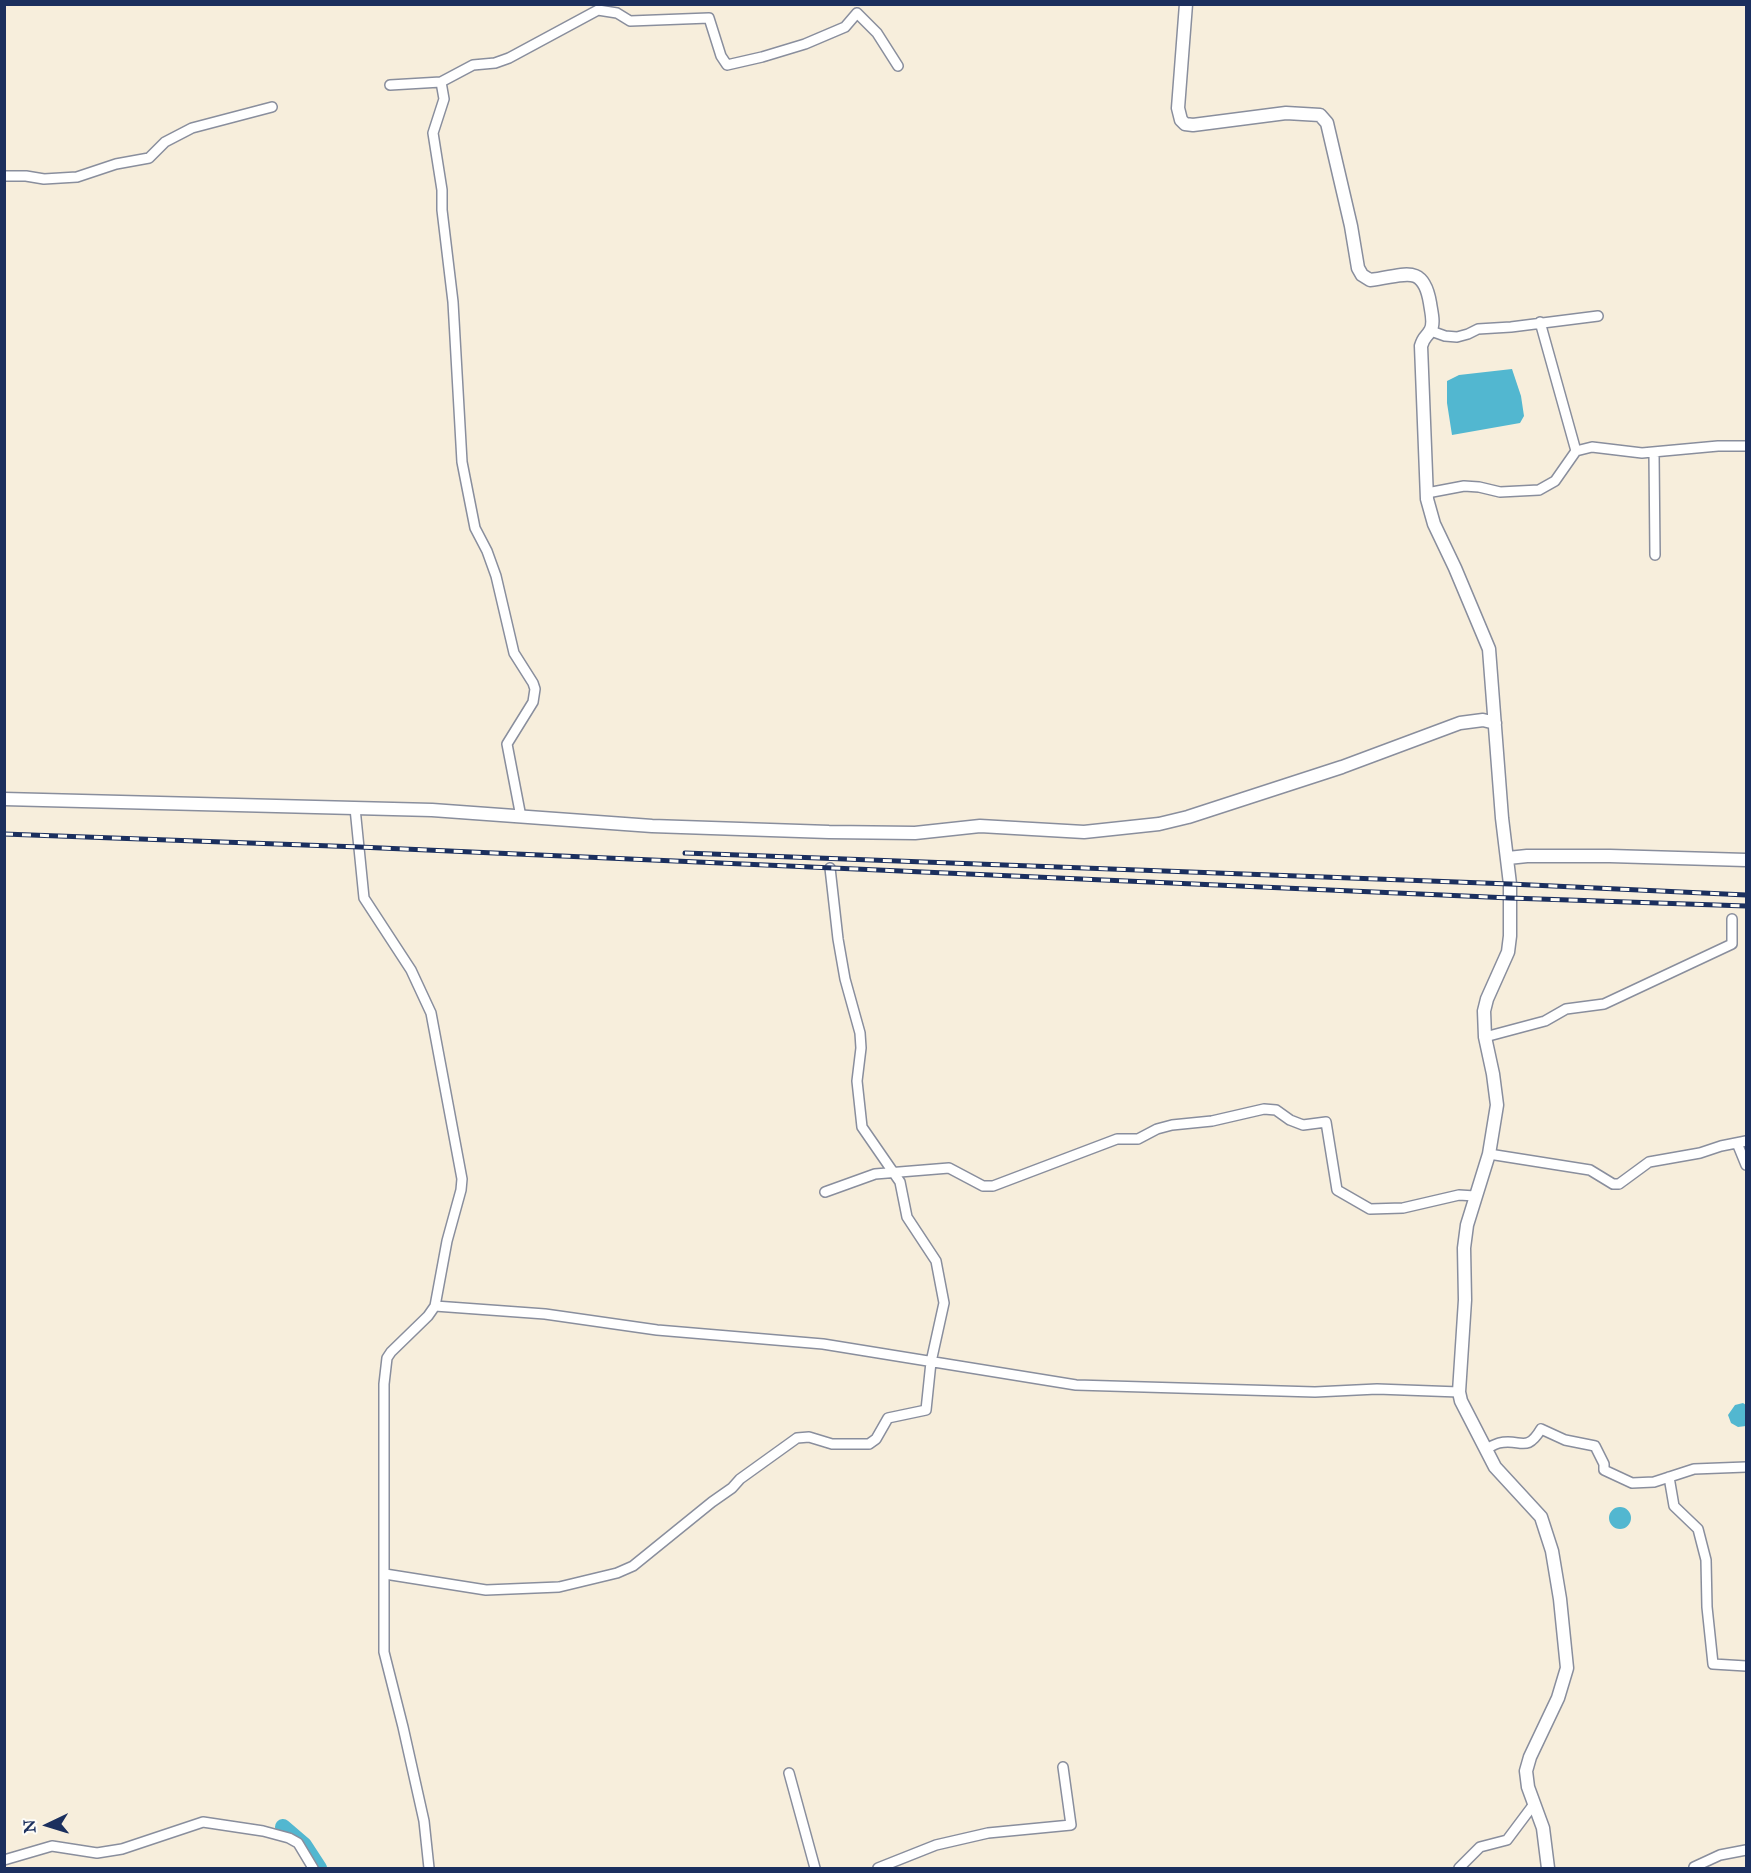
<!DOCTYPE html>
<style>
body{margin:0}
#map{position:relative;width:1751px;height:1873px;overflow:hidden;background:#f7eedc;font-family:"IM FELL Great Primer",serif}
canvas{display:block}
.frame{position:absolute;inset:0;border:6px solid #1b2f5e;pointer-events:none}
.north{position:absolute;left:18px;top:1795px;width:60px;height:60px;-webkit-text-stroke:4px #fdfcf7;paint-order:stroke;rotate:266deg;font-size:16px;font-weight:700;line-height:24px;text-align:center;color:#1b2f5e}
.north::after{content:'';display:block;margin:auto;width:21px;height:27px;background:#1b2f5e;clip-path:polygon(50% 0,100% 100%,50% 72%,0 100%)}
</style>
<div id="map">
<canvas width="1751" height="1873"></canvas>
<div class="frame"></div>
<div class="north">N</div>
</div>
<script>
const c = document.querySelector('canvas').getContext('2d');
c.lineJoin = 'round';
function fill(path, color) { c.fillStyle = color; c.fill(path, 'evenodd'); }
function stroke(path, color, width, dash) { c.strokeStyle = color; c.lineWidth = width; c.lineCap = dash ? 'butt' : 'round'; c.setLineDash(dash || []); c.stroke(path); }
const water = new Path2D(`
 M1512 369 1521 396 1524 416 1520 423 1452 435 1447 403V381L1459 375Z
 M1743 1403 1746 1405V1426L1738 1427 1731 1423 1728 1415 1735 1405Z
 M1609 1518a11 11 0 1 1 22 0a11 11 0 1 1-22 0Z`);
const canal = new Path2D(`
 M283 1827 304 1845 319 1868`);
const river = new Path2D(`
 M283 1827 304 1845 319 1868`);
const minor = new Path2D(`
 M441 82 444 99 433 133 442 190V210L453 302 462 462 475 528 487 551 496 576 514 653 533 683 535 689 533 702 507 744 521 817
 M390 85 441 82 473 65 495 63 509 58 598 10 617 13 630 21 709 18 721 56 727 65 762 57 805 44 845 27 857 13 877 33 898 66
 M4 176H26L44 179 77 177 116 164 149 158 165 142 192 128 272 107
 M1540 322 1576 451
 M1431 331 1445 336 1457 337 1468 334 1478 329 1511 327 1598 316
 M1654 453 1655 555
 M1427 493 1464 486 1479 487 1500 492 1539 490 1555 481 1576 451 1592 447 1642 453 1718 446H1746
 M355 808 364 898 411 970 431 1013 462 1179 461 1190 447 1241 435 1306 428 1316 391 1352 387 1358 384 1384V1652L403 1727 424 1821 429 1868
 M1485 1037 1545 1021 1566 1009 1604 1004 1732 944V919
 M1737 1143 1746 1165
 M1489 1154 1590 1170 1613 1184H1619L1649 1162 1700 1153 1721 1146 1746 1141
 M825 1192 875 1174 949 1168 983 1186H993L1117 1139H1138L1157 1129 1172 1125 1212 1121 1264 1109 1276 1110 1290 1120 1303 1125 1326 1122 1337 1190 1370 1209 1403 1208 1459 1195 1475 1196
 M435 1306 545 1314 657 1330 823 1344 1076 1385 1315 1392 1377 1389 1459 1392
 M1486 1449C1490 1447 1495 1444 1499 1443 1521 1438 1526 1454 1541 1429L1565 1440 1595 1446 1604 1464V1470L1632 1483 1654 1482 1694 1469 1746 1467
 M1669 1477 1674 1506 1698 1529 1706 1560 1707 1607 1713 1664 1746 1666
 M385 1574 486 1590 559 1587 617 1573 633 1566 712 1502 732 1488 740 1479 797 1438 809 1437 832 1444H869L876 1439 888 1418 926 1410 931 1362 944 1303 936 1261 907 1217 900 1182 862 1127 857 1081 861 1048 860 1033 845 979 838 939 830 868
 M789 1773 815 1868
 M4 1860 52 1846 97 1853 122 1849 203 1822 263 1831 289 1838 298 1843 313 1868
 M1694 1867 1720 1855 1746 1850
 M878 1868 936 1845 988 1833 1071 1825 1063 1767
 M1459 1868 1480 1847 1507 1840 1534 1804`);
const tertiary = new Path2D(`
 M1186 4 1178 108 1181 120 1185 124 1193 125 1286 113 1320 115 1327 123 1351 226 1358 268 1362 275 1370 280C1402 277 1423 261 1430 303 1431 311 1435 324 1430 331 1426 338 1424 336 1421 346L1427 499 1434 524 1455 568 1489 649 1502 818 1510 884V936L1508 952 1487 999 1484 1011 1485 1037 1493 1074 1497 1105 1489 1154 1467 1225 1464 1248 1465 1300 1459 1392 1461 1401 1495 1467 1541 1517 1552 1551 1560 1599 1567 1668 1558 1698 1530 1757 1526 1771 1528 1787 1543 1828 1548 1868
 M4 799 432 810 652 826 829 832 915 833 980 826 1084 832 1159 824 1188 817 1342 767 1460 723 1483 720 1495 723
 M1508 858 1527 856H1610L1746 860`);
const rail = new Path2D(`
 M4 834 359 847 1510 898 1746 906
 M685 853 1510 884 1746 895`);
fill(water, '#52b7d0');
stroke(canal, '#52b7d0', 9);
stroke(river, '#52b7d0', 16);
stroke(minor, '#898e9d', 12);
stroke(tertiary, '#898e9d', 15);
stroke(minor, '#fff', 9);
stroke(tertiary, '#fff', 12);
stroke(rail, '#1b2f5e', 5);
stroke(rail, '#fdfcf7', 3, [9]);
</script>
